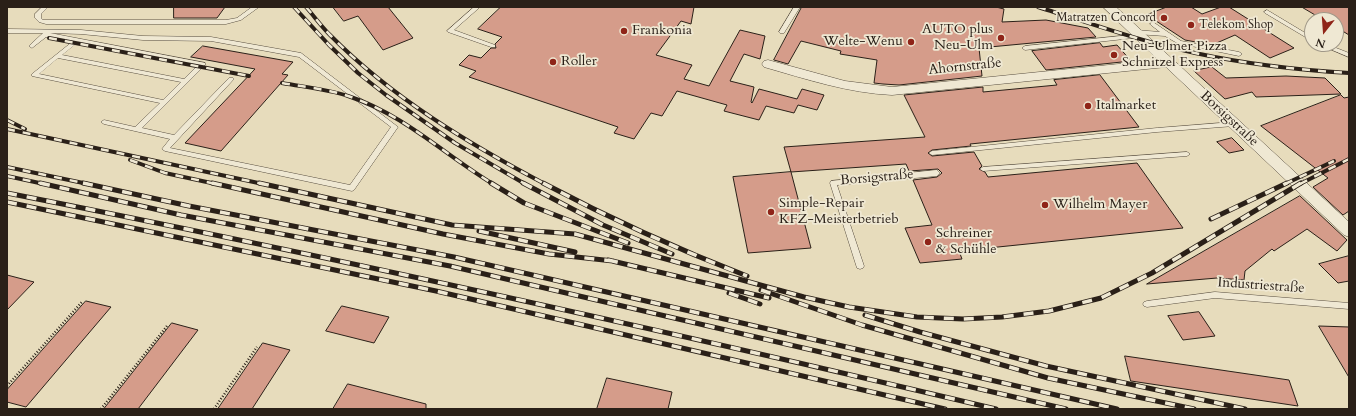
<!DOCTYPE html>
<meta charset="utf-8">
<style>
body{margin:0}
#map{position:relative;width:1356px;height:416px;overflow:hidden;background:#e7dcbc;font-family:Cardo,serif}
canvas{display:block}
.frame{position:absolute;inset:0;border:8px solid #2a2018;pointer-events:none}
.north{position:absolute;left:1304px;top:12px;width:40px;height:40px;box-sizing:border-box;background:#efe8d3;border:1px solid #a09888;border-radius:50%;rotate:197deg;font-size:11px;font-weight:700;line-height:16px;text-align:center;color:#2a2018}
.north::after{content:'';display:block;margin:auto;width:14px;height:18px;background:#8f2418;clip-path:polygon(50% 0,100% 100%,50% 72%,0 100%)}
</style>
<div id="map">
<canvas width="1356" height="416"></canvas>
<div class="frame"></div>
<div class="north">N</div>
</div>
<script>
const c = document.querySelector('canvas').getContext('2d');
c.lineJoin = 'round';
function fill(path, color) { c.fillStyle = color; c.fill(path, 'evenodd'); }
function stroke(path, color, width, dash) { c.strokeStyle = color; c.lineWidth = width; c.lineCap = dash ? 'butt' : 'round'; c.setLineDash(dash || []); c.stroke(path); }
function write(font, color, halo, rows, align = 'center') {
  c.font = font + ' Cardo,serif'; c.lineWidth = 3.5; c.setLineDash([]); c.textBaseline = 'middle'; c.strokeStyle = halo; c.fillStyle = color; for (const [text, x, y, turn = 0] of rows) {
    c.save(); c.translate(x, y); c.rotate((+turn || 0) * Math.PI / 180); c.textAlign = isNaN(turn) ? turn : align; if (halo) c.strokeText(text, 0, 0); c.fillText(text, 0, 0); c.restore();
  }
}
const building = new Path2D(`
 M174 7H225L217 18H174Z
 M333 7H388L413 38 383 50 358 16 344 21Z
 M501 7H694L691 24 681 21 656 55 692 65 684 79 709 86 740 30 765 36 760 59 744 54 730 81 754 87 751 102 752 103 759 89 797 99 802 89 824 95 817 110 798 105 794 113 766 106 759 120 724 111 727 105 677 91 662 116 651 113 634 139 614 133 618 127 469 77 476 71 459 65 469 55 481 58 491 48H496L495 44 502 37 478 29Z
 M802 7H996L1004 9 1002 22 1046 20 1088 28 1096 37 979 48 982 76 899 85 883 84 874 83 877 60 840 54 841 51 801 41 788 64 774 60Z
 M1167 7H1191L1202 14 1221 7H1229L1294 48 1270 58 1235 35 1212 45 1185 40 1147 15Z
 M1302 7H1349V35L1336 27V20H1324Z
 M1100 43 1103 47 1117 45 1131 61 1046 70 1032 51Z
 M203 46 293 62 282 74 288 75 221 151 185 143 255 69 191 57Z
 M1212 67 1226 78 1286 76 1325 78 1341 94 1256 97 1252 92 1225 99 1194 71Z
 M1100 75 1139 127 970 144 971 146 932 150 928 153 932 156 974 152 982 166 979 169 985 172 988 177 1137 163 1183 228 959 251 962 259 920 263 905 228 932 225 913 180 937 177 942 173 938 169 909 171 906 164 791 172 784 147 925 137 904 95 983 87V92L1057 85 1054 80Z
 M1341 95 1344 98 1349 97V211L1343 215 1313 187 1328 178 1261 126Z
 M1232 138 1244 150 1229 153 1217 142Z
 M791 172 811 248 748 253 733 177Z
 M1300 196 1347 240 1337 251 1307 229 1274 251 1272 249 1245 271 1244 280 1217 278 1147 284Z
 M1349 256V281L1338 283 1319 264Z
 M7 275 34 282 7 310Z
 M86 301 111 307 26 407 7 402V390Z
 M342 306 389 317 374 343 326 331Z
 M1199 312 1215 336 1183 340 1168 316Z
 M172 323 198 330 138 409H104Z
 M1319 326 1349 327V377Z
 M263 343 290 350 252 409H218Z
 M1125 356 1289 380 1298 406 1131 381Z
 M607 378 672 392 668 409H597Z
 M348 384 426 404V409H333Z`);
const path = new Path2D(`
 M7 386 82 302
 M101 409 167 326
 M214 409 257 347`);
const service = new Path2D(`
 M42 7H48L41 14V18L43 20H226L237 18 252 7H259L241 20 226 24H46L39 22 35 18V14Z
 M474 7H480L454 30 495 45V47H491L448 32 447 31Z
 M794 7H800L784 33H780L779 32Z
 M1267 10 1312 37V41L1265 13 1264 12Z
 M1153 22 1181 41 1239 52 1242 54 1239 56 1177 43 1165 36 1136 34 1133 32 1136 30 1160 32 1151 25 1150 24Z
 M7 29 81 30 143 36 211 37 301 53 398 127 354 190 352 191 165 151 162 149 170 139 104 124 101 122 104 120 135 127 160 103 32 76V74L72 42 46 37 32 48 29 46 30 45 43 33H7ZM50 33 81 34 143 40 211 41 299 57 391 127 350 185 170 148 233 80 234 79 233 78H229L174 135 142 128 205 65V63ZM77 43 198 65 184 79 62 55ZM58 58 181 82 163 100 39 74Z
 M1140 34 1142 35V37L1025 50 1022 48 1025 46Z
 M1318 44H1326L1349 53V57Z
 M1234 122 1237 124 1234 126 1157 132 932 155 929 153 932 151 1157 128Z
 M1187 152 1190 154 1187 156 983 171 980 169 983 167Z
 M937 170 940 173 937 176 837 185 864 266 863 268 860 269 857 268 830 183 831 181Z
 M1215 292 1349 303V309L1215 298 1147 307 1144 306 1143 304 1144 302 1147 301Z`);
const minor = new Path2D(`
 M1103 7H1116L1349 222V237L1344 235 1166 67 892 95C848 93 806 79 764 67L762 64 764 61 768 60 845 81 892 87 1158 60Z`);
const railFar1 = new Path2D(`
 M294 7 329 45 358 73 386 95 455 143 525 184
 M306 7C314 16 321 26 330 35 391 97 469 144 545 184
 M1038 7C1090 23 1142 42 1195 53 1246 64 1298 70 1349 73
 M49 38 249 76
 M282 83C304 87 327 89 348 96 403 114 445 155 493 184
 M7 120 25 129
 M7 129 263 184
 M130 160 165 173 216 184
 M7 167 88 184
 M7 176 44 184
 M1285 184 1334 161
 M1300 184 1349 159`);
const rail = new Path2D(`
 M40 183 181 215 450 266 1066 409
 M83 183 189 206 454 257 1117 409
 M212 183 443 234 549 254 613 261
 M259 183 452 225 575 234 804 297 849 307 917 317 963 319 1002 317 1049 311 1101 298 1152 273 1301 183
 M491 183 524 203 628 243
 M523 183 603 225 672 254
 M543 183C609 218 677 249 747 276
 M7 193C338 258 667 331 996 409
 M7 202 436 291 945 409
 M1211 219 1287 183
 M479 231 575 252
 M608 260 769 298
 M761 290 862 325 1048 378 1194 409
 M729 293 760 304
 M865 315 920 332 1046 366 1245 409`);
const markers = [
 [1164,18,4,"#8f2418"],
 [1191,25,4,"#8f2418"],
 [624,31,4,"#8f2418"],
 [1001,38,4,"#8f2418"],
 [911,42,4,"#8f2418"],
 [1114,55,4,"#8f2418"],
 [553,62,4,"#8f2418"],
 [1088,106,4,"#8f2418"],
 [1045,205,4,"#8f2418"],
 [771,212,4,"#8f2418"],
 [928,242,4,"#8f2418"]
];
const farPoinames = [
 ["Matratzen Concord",1156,18],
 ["Telekom Shop",1199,25,"left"]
];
const poiNames = [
 ["AUTO plus",993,30,"right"],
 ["Neu-Ulm",993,46,"right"],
 ["Frankonia",632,31],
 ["Welte-Wenu",903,42,"right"],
 ["Neu-Ulmer Pizza",1122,47],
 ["Schnitzel Express",1122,63],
 ["Roller",561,62],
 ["Italmarket",1096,106],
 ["Simple-Repair",779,204],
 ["KFZ-Meisterbetrieb",779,220],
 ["Wilhelm Mayer",1053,205],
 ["Schreiner",936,234],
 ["& Schühle",936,250]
];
const streetNames = [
 ["Ahornstraße",965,67,-6],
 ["Borsigstraße",1229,119,43],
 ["Borsigstraße",877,178,-5],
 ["Industriestraße",1261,286,4]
];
fill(building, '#d59c8a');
stroke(building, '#2a2018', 1);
stroke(service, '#594f41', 1);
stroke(minor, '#594f41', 1);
stroke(path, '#2a2018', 2.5, [1, 2]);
fill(service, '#efe8d3');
fill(minor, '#efe8d3');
stroke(railFar1, '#2a2018', 4);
stroke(rail, '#2a2018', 5);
stroke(railFar1, '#efe8d3', 2.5, [8]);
stroke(rail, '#efe8d3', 3.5, [10]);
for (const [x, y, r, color] of markers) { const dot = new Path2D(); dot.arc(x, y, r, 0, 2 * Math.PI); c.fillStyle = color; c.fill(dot); stroke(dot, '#efe8d3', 1.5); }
write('12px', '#2a2018', '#efe8d3', farPoinames, 'right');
write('14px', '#2a2018', '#efe8d3', poiNames, 'left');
write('14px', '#2a2018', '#efe8d3', streetNames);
</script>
